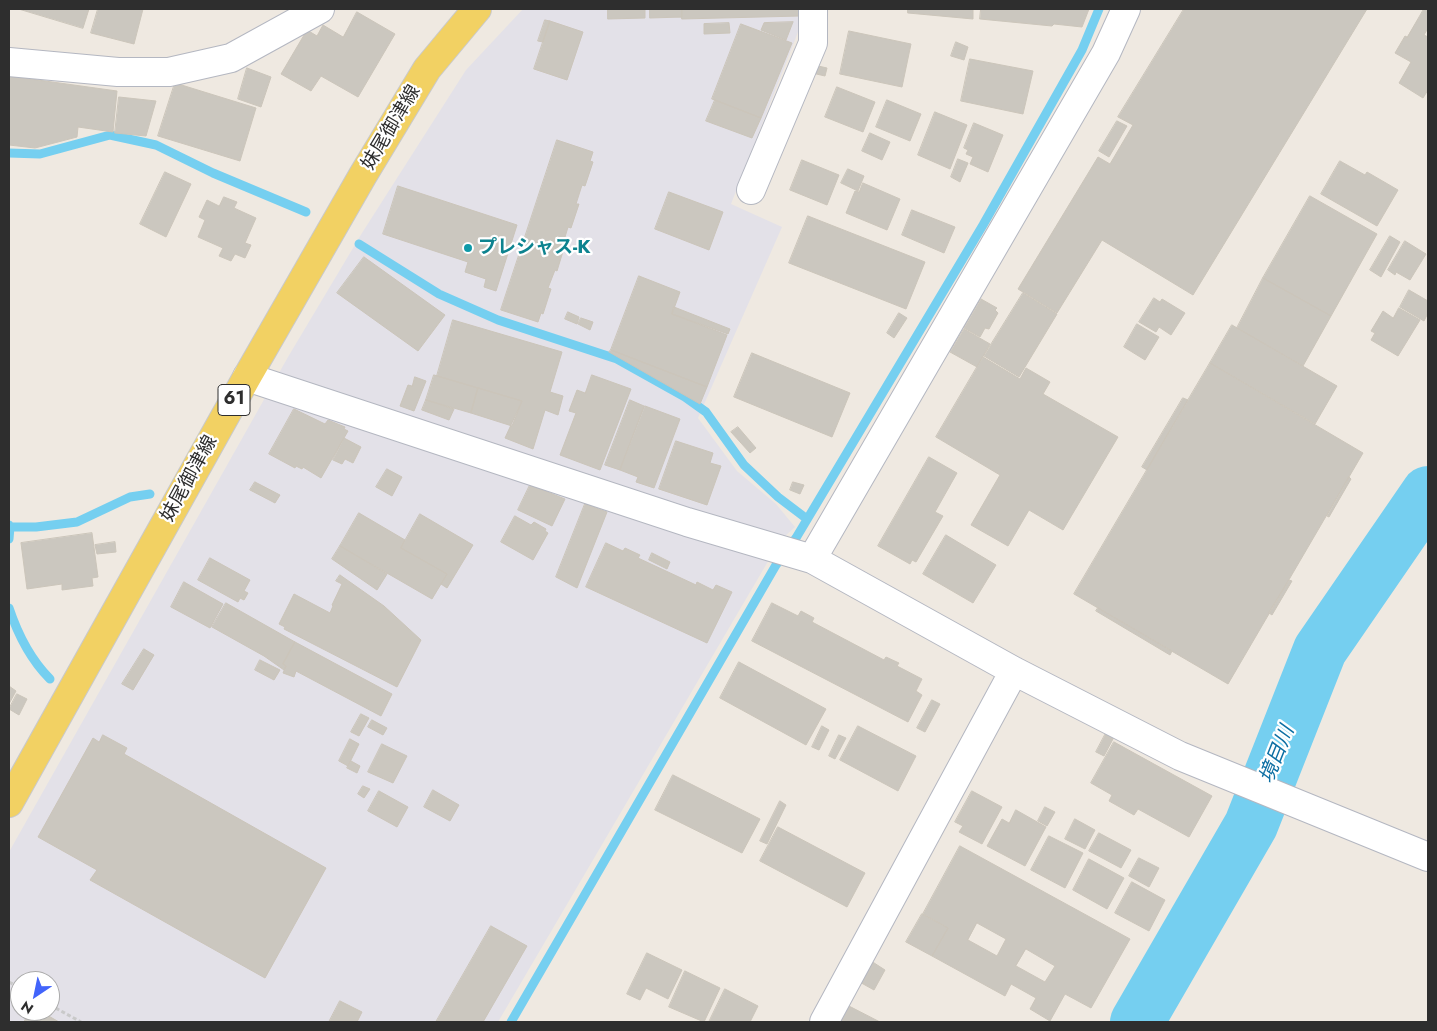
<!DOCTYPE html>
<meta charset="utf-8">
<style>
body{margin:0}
#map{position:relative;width:1437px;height:1031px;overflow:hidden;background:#efe9e1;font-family:Jost,sans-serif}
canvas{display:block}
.frame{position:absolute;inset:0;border:10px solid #2e2e2e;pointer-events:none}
.north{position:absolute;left:10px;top:971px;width:50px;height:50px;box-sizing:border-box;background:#fff;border:1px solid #ababab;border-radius:50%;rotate:214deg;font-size:14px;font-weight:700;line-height:20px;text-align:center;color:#2e2e2e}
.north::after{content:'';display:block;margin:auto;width:18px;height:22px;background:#4264fb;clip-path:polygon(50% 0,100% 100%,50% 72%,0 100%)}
</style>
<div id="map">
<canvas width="1437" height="1031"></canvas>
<div class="frame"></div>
<div class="north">N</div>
</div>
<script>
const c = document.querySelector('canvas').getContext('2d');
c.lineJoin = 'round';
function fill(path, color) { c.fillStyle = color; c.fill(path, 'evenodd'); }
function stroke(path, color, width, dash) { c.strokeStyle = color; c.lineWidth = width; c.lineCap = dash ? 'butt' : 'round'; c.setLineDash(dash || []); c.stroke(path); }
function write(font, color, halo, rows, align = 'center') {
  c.font = font + ' Jost,"Noto Sans JP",sans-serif'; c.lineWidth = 4.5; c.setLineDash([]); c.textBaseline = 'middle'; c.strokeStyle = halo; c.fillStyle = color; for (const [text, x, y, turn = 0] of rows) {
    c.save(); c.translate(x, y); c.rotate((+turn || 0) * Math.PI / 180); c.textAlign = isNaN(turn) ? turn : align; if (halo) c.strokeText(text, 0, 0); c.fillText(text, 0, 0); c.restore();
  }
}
const industrial = new Path2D(`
 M523 9H804L805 14 731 204 782 227 698 418 737 471 776 504 795 527 783 538 770 558 498 1022H9V852L288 357 362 233 466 70ZM20 981H50V1011H20Z`);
const stream = new Path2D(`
 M9 153 40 154 110 135 156 145 213 173 306 212
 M359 244 439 294 498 320 617 359 685 397 706 412 744 465 778 497 807 519
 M9 525 10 527 9 539
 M10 527H36L77 522 130 497 150 494
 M9 608C18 635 30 659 50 679
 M511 1022 776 565 796 538 983 225 1082 50 1099 9`);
const river = new Path2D(`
 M1137 1022 1251 825 1320 650 1428 493`);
const building = new Path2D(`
 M19 9H89L83 28Z
 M98 9H143L134 44 91 33Z
 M608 9H645V18L608 19Z
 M650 9H682V17L650 18Z
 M682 9H799L800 16 682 19Z
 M908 9H973V19L908 13Z
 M981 9H1089L1082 27 1054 24 1052 26 980 19Z
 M1184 9H1367L1193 295 1102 240 1057 313 1018 289 1098 157 1110 164 1133 125 1118 117Z
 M1424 9H1428V28L1424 35 1428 37V90L1423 98 1399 83 1411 62 1395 53 1405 36 1407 37Z
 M357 12 395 34 358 97 321 76 311 91 281 74 307 30 317 36 323 25 343 37Z
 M545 20 550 21 543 42 538 41Z
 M550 21 583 32 567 80 534 69Z
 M793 22 786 40 761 30 764 23Z
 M729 23 730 33 704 34V24Z
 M741 24 792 43 761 118 712 99Z
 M849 31 911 44 902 87 840 74Z
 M956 42 968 47 964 60 951 56Z
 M970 59 1033 71 1023 114 961 101Z
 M814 65 827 68 825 76 812 73Z
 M247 68 271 77 261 107 238 99Z
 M9 76 117 91 113 132 78 127 77 137 35 148 9 145Z
 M175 83 256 108 240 161 158 136Z
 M837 87 875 102 863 132 825 117Z
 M119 97 156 101 146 136 115 133Z
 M715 100 761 118 752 138 706 121Z
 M887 100 921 114 910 141 876 127Z
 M935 112 967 125 950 169 918 155Z
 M1117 121 1127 126 1109 157 1099 151Z
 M974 123 1003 135 988 172 970 164 973 157 966 154 968 150 964 148Z
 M870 133 890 142 882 160 862 151Z
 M557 140 593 152 590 161 593 162 585 186 582 185 576 204H579L571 228 568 227 562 247 564 248 557 271 555 270 548 288 551 289 543 314 541 313 538 322 501 310Z
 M958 159 968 163 960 182 951 177Z
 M802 160 839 175 827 205 790 190Z
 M1340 161 1365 175 1367 172 1398 190 1377 226 1321 194Z
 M848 169 864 176 858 191 841 183Z
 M165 172 191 184 166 237 140 224Z
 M863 183 900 199 887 230 846 213 855 191 859 192Z
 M398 186 517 225 496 291 484 287 486 279 465 272 468 262 383 234Z
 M669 192 723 212 709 250 655 229Z
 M1310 196 1377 234 1331 316 1263 278Z
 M224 197 237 202 234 208 256 218 245 243 251 245 245 258 235 254 231 261 219 256 223 248 198 237 205 220 199 217 207 200 219 206Z
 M912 210 955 227 944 253 902 235Z
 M808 216 925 262 906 309 789 263Z
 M1390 236 1400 242 1381 277 1370 270Z
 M1405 241 1426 254 1410 280 1396 272 1395 275 1388 270Z
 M364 257 445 315 418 351 337 293Z
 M639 276 680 292 672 314 727 335 707 387 611 350Z
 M1263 278 1331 316 1303 366 1237 328Z
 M1409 290 1428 301V313L1424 321 1400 307Z
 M1023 293 1057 314 1019 377 984 356Z
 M1154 298 1160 302 1162 299 1185 313 1171 335 1159 327 1156 332 1139 322Z
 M981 299 997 308 995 310 998 313 989 329 985 328 980 337 964 328Z
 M674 307 730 329 728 334 672 314Z
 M1399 308 1420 320 1398 356 1371 340 1375 333 1371 331 1383 311 1393 318Z
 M568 312 579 317 577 324 565 319Z
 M899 313 907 318 894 338 887 333Z
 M581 318 593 322 590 330 578 324Z
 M453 320 562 352 550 392 563 396 558 415 545 410 533 449 505 438 522 401 437 376Z
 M1137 324 1159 337 1145 360 1124 347Z
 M1232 325 1337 386 1315 424 1210 363Z
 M964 329 990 344 977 367 950 352Z
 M611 350 707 387 700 404 609 352Z
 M752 353 850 393 832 437 734 397Z
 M983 357 1020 379 1026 368 1050 382 1043 394 1118 437 1063 530 1029 510 1008 546 971 525 1000 475 936 437Z
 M1210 363 1363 453 1228 684 1074 594Z
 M434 375 478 388 471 413 426 400Z
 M592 375 631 389 600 470 560 455 576 413 569 411 577 390 585 393Z
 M415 377 426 381 414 411 400 406 408 385 412 386Z
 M478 388 522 401 512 426 471 413Z
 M1183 398 1188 400 1147 470 1142 467Z
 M426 400 454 409 449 420 422 410Z
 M630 400 644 406 620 470 605 465Z
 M645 406 680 419 654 488 636 482 638 477 620 470Z
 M294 409 325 424 328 420 345 427 344 429 348 431 321 478 303 467 302 469 296 466 295 468 269 454Z
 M738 427 756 448 750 453 731 432Z
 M344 438 361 447 353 463 345 459 342 464 333 460Z
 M676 441 713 453 710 463 721 466 707 505 659 489Z
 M929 457 957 473 935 512 943 516 916 562 912 560 910 564 878 546Z
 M387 469 402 477 392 496 376 487Z
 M1349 477 1351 479 1329 517 1327 516Z
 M255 482 280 495 275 503 250 490Z
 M793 482 804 485 800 494 790 490Z
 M530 485 565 499 552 526 518 510Z
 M585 504 607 512 577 588 556 577Z
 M359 513 405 540 401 548 447 574 432 599 340 546Z
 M420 514 473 545 447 588 441 584 447 574 401 548Z
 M515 516 531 525 534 522 546 529 545 531 548 533 533 560 501 542Z
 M92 533 98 577 92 578 93 586 62 590V584L27 589 21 543Z
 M946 535 996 565 973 603 923 574Z
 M115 542 116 552 97 554 95 545Z
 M606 543 623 551 625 548 640 555 638 558 696 585 697 582 713 590 716 585 732 592 707 643 586 587Z
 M340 546 387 574 377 590 332 559Z
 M652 553 670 562 667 569 649 560Z
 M210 558 250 580 244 591 248 593 244 600 240 598 238 602 198 580Z
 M340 575 384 606 421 640 397 687 284 629 285 627 279 624 294 594 330 613 333 606 332 605 342 584 336 581Z
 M1289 580 1292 581 1272 615 1269 613Z
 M184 582 223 604 210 628 171 607Z
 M226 603 295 642 283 664 286 666 284 670 264 656 212 627Z
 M772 603 798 616 801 611 814 618 812 622 884 660 886 657 899 663 897 666 922 679 916 691 922 695 908 722 752 641Z
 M1098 608 1172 651 1170 655 1096 611Z
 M295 642 392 694 381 716 296 671 294 677 283 673 286 666 283 664Z
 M144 649 154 655 133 690 122 684Z
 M260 660 280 670 274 680 255 670Z
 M739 662 826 709 806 745 720 698Z
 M9 686 16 691 9 704Z
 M17 694 27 699 19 715 9 709Z
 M932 700 940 704 925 732 917 728Z
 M361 714 369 718 359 736 351 732Z
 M372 720 387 728 383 735 368 727Z
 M822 726 829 730 819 750 812 747Z
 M858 726 916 756 898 791 840 760Z
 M1106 733 1114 737 1104 756 1096 752Z
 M103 735 127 748 124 754 326 868 265 978 90 880 97 870 38 837 93 738 99 742Z
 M839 735 846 738 835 759 829 756Z
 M350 739 359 744 348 766 339 761Z
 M1114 742 1212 796 1189 837 1138 809 1134 815 1109 801 1112 795 1091 783Z
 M382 744 407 756 393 783 368 772Z
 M351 761 360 766 357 773 347 768Z
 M673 775 760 819 742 853 655 810Z
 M363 786 370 789 364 798 358 794Z
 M433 790 459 805 450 821 424 807Z
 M379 791 408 807 397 827 368 811Z
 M972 791 1002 807 982 844 959 832 963 826 955 822Z
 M780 801 786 805 767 844 760 841Z
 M1045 807 1055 812 1047 826 1038 821Z
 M1016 810 1046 827 1025 866 987 846 1002 819 1009 823Z
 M1075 819 1095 830 1085 849 1065 839Z
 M778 827 865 873 847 907 760 861Z
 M1099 833 1131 850 1121 868 1089 851Z
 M1049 836 1083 853 1065 888 1031 870Z
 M960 846 1130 939 1091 1008 1065 994 1050 1021 1030 1009 1036 998 1011 984 1005 996 932 956 948 928 923 914ZM977 923 1006 939 997 956 968 940ZM1026 949 1055 966 1045 982 1016 966Z
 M1139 858 1159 868 1149 887 1129 876Z
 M1089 859 1124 878 1107 909 1073 890Z
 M1132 882 1165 900 1149 931 1115 913Z
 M922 914 948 928 932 956 906 942Z
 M491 926 527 946 483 1022H436Z
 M647 953 682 970 668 999 646 988 640 1000 627 994Z
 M868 959 885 970 874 990 856 980Z
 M685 971 720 988 704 1022 669 1007Z
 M725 989 758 1006 750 1022H709Z
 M340 1001 362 1012 357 1022H329Z
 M845 1004 880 1022H835Z
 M31 1011H40L59 1022H24Z`);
const path = new Path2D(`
 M9 982 20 988
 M50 1005 81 1022`);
const minor = new Path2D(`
 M9 62 118 72H169L231 58 320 9
 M751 190 813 43V9
 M247 377 687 522 812 559 1014 671 1180 756 1428 857
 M812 559 1106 53 1126 9
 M824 1022 1014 671`);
const major = new Path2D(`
 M9 803 247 377 363 175 427 69 477 9`);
const markers = [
 [468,248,5,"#0f9aa8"]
];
const shields = [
 [234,400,32]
];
const shieldNames = [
 ["61",234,400]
];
const streetNames = [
 ["妹尾御津線",392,128,-59],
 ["妹尾御津線",190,479,-61]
];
const cultureNames = [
 ["プレシャス-K",478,248]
];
const waterNames = [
 ["境目川",1278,755,-68]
];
fill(industrial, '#e3e1e8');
stroke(stream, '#75cff0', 9);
stroke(river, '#75cff0', 54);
fill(building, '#cbc7bf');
stroke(building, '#cbc5ba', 1);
stroke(minor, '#b4b7c1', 30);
stroke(major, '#c9c9c9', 30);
stroke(path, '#c9c9c9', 3, [4, 2.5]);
stroke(minor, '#fff', 28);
stroke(major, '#f2d163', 28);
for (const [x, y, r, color] of markers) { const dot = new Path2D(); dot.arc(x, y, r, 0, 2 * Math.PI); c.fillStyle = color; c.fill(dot); stroke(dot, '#fff', 2); }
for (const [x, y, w] of shields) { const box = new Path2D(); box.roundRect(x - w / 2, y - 15.5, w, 31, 4); c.fillStyle = '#fff'; c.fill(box); stroke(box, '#2e2e2e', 1); }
write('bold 18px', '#2e2e2e', null, shieldNames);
write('19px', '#2e2e2e', '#fff', streetNames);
write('bold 19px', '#0d838f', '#fff', cultureNames, 'left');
write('italic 20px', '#0d6fa3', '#fff', waterNames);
</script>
